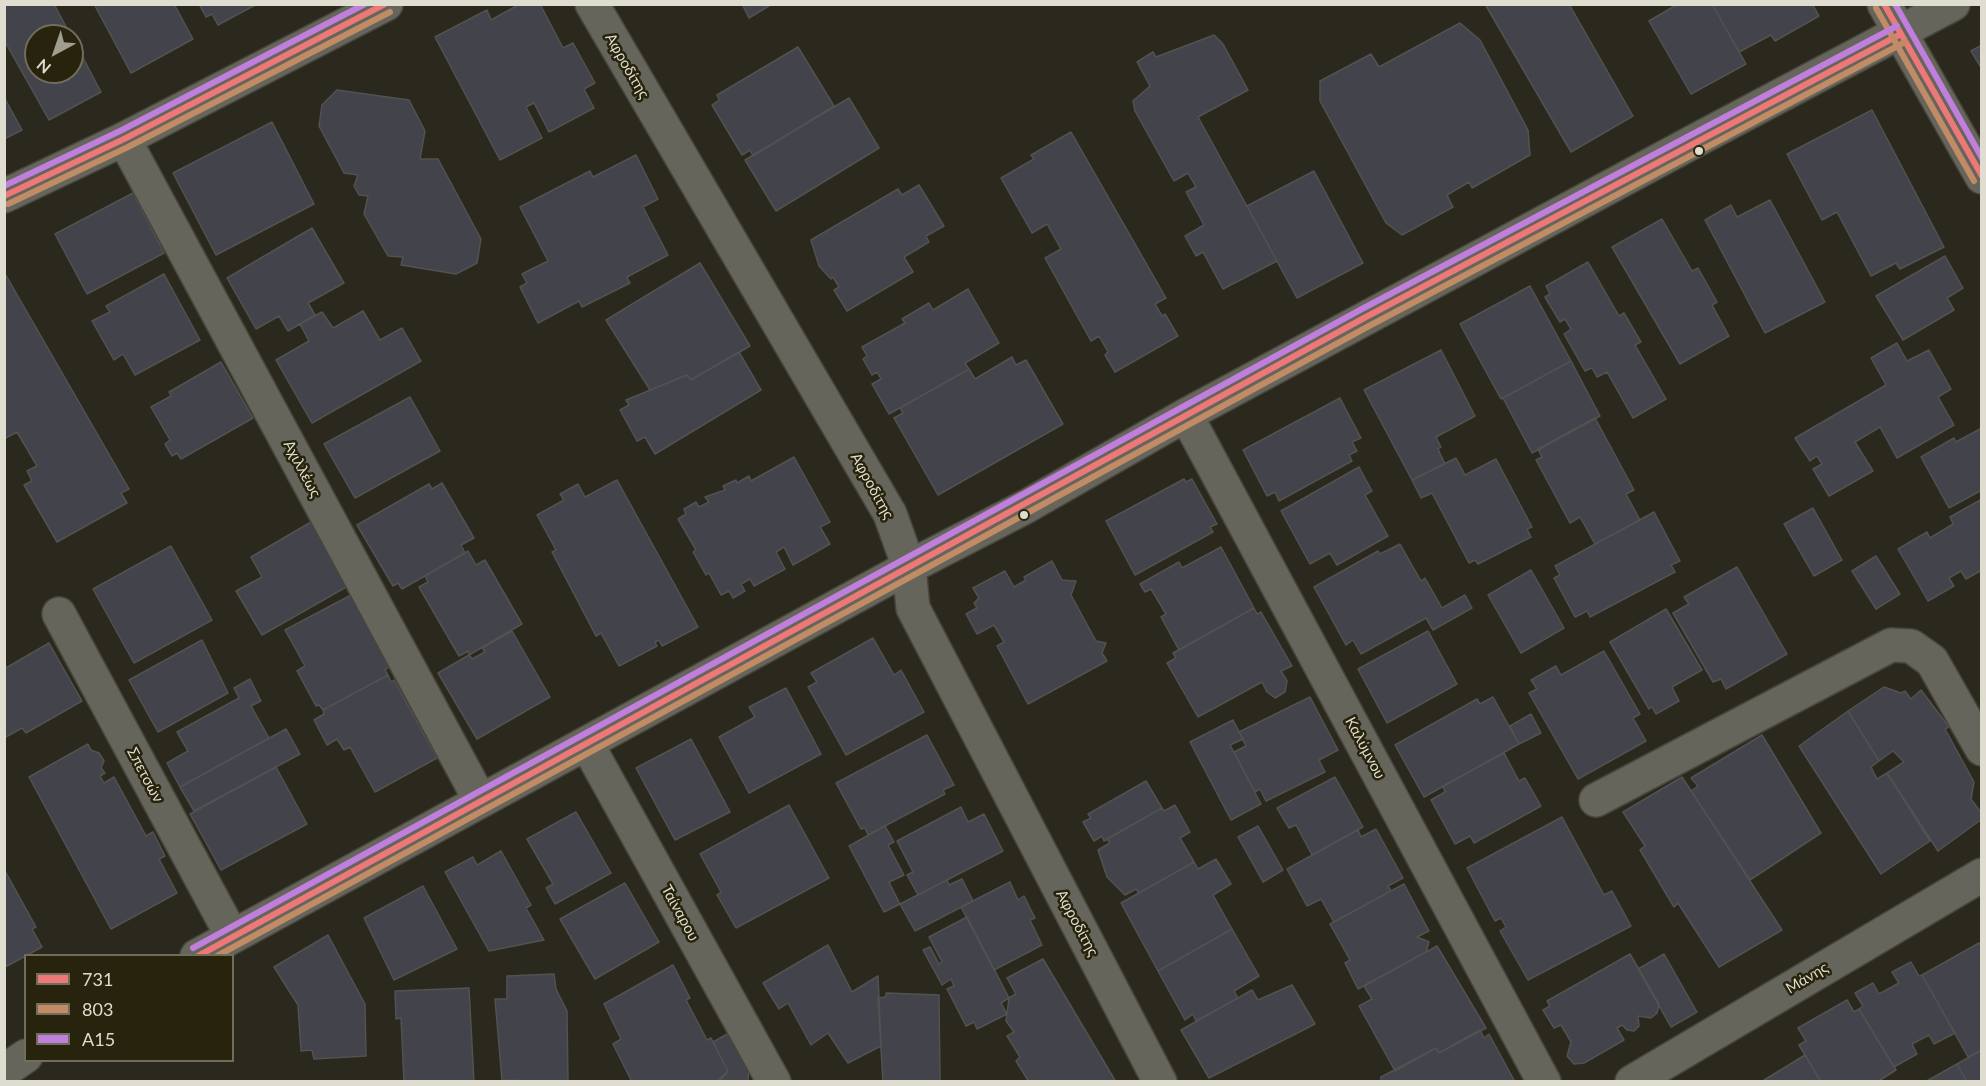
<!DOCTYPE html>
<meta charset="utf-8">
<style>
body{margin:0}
#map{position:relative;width:1986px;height:1086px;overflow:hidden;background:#2b291d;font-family:Lato,sans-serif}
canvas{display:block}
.frame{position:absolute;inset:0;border:6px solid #dfddcf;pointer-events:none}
.legend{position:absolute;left:24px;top:954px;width:210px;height:108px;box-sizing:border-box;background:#27230d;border:2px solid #716d5b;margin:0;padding:8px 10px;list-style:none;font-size:18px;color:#dfddcf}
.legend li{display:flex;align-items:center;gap:12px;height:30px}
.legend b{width:30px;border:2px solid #716d5b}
.north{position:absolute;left:24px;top:24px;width:60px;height:60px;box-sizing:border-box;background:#27230d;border:2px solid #716d5b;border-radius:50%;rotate:220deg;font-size:16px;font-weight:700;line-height:24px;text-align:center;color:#dfddcf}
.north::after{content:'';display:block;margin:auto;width:21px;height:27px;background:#a09e91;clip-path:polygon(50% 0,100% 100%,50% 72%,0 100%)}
</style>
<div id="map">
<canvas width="1986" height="1086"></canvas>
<div class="frame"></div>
<ul class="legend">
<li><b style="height:8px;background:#ed7878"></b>731</li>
<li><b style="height:8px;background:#c18c65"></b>803</li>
<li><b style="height:8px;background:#c07fdc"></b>Α15</li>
</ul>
<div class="north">N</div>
</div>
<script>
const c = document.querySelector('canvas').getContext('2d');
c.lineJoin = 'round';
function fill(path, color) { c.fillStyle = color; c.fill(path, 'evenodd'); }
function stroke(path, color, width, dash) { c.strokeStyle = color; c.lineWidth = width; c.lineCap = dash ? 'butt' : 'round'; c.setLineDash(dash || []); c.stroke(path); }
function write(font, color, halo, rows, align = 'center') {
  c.font = font + ' Lato,sans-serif'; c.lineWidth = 5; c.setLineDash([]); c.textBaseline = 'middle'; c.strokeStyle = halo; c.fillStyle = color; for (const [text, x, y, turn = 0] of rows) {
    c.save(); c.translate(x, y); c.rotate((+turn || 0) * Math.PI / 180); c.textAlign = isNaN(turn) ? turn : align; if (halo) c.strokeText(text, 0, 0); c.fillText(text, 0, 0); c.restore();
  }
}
const building = new Path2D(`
 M4 4H54L71 36H36V72H72V37L101 92 49 120 4 40Z
 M94 4H174L193 39 131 73Z
 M199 4H257L218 25 212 14 206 17Z
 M520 4H540L563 48 573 43 595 83 584 89 594 108 549 132 534 103 526 107 542 138 500 160 435 37 487 10 491 20Z
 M742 4H772L749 18Z
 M1485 4H1569L1633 116 1571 152Z
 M1678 4H1712L1746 64 1691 94 1649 21Z
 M1712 4H1812L1819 16 1775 41 1771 35 1739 52Z
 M1460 23 1480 40 1528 130 1530 155 1472 188 1469 182 1447 195 1453 207 1402 235 1386 223 1320 101V81L1371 54 1379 67Z
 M1214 35 1223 44 1248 90 1198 117 1277 261 1223 289 1203 252 1196 256 1185 236 1204 225 1186 192 1196 187 1188 173 1174 181 1135 111 1133 101 1150 86 1137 62 1153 52 1156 57Z
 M1982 45V69L1971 51Z
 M798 47 834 106 753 156 750 150 742 155 712 105 719 100 717 95Z
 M337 90 409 100 425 131 420 159H438L481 239 477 263 456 274 401 265 403 257 388 256 364 214 368 196 359 195 354 186 358 175 344 173 319 126 322 105Z
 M4 97 22 130 4 139Z
 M849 98 879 148 776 211 745 160Z
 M1872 110 1944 247 1900 269 1896 263 1871 276 1837 212 1822 220 1787 154Z
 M272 122 314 204 216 255 173 173Z
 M1071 132 1166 298 1155 304 1162 316 1165 314 1178 336 1115 372 1105 355 1108 352 1099 336 1091 341 1045 258 1061 249 1047 224 1032 233 1001 178 1034 159 1031 155Z
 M636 155 658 199 643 207 668 255 627 277 630 283 582 307 579 301 538 323 520 287 527 283 522 274 548 261 520 207 590 171 593 177Z
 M1314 171 1363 263 1297 298 1247 206Z
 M919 185 944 226 926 236 929 242 904 257 913 272 847 311 834 290 839 287 833 277 831 279 819 266 811 240 898 189 902 195Z
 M133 193 164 253 87 294 55 234Z
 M1770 200 1825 302 1765 333 1705 220 1731 205 1737 217Z
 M1662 219 1692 271 1698 268 1717 302 1712 305 1729 336 1680 364 1612 247Z
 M312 228 344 283 308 303 315 315 288 331 279 316 256 329 227 278Z
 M1945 256 1963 288 1947 298 1954 310 1903 340 1876 296Z
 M1588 262 1619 316 1624 313 1641 342 1635 345 1666 399 1633 418 1607 372 1597 377 1592 368 1585 371 1564 334 1571 329 1565 319 1560 322 1545 297 1550 294 1546 286Z
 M700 263 750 346 691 380 687 375 650 390 606 320Z
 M4 272 129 489 121 493 127 503 57 542 24 485 32 481 27 471 37 466 17 432 4 439Z
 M164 274 200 340 135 375 123 354 114 360 92 321 110 312 106 306Z
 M1530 286 1571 361 1501 399 1460 324Z
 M968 289 999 343 965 363 969 369 889 414 872 384 881 379 877 372 872 375 863 359 867 356 862 347 905 323 902 319 929 303 933 310Z
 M363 311 380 340 402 328 421 361 312 423 276 360 309 341 300 324 322 312 333 328Z
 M1897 343 1907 361 1929 350 1951 389 1938 397 1954 425 1897 458 1880 427 1855 442 1873 471 1829 496 1813 469 1822 464 1817 456 1810 461 1795 438 1886 385 1871 358Z
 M1441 350 1475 416 1436 437 1441 447 1438 449 1445 464 1412 480 1364 390Z
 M739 352 761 390 655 454 645 437 637 441 620 410 629 405 626 400 687 375 691 380Z
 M1012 357 1016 365 1026 360 1063 424 938 495 894 418 903 413 900 408 969 369 975 379Z
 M1571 361 1600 416 1532 453 1503 398Z
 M221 362 253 418 181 459 177 453 172 456 165 444 170 440 151 407 171 396 169 392Z
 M410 397 440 451 355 498 324 444Z
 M1340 398 1361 438 1352 442 1357 451 1349 455 1352 461 1279 501 1275 492 1267 496 1243 450Z
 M1595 418 1634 490 1626 494 1640 520 1595 544 1580 517 1570 523 1536 460 1542 457 1538 449Z
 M1982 424V490L1949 508 1921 457 1954 438 1956 442 1980 429Z
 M794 457 830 522 820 527 830 544 793 565 784 547 776 552 785 569 754 586 750 579 741 584 745 591 733 598 729 591 721 595 709 573 706 575 693 552 696 550 678 519 686 514 684 509 696 502 699 507 709 502 705 497 725 490 723 486 736 480 737 483 749 476 751 481Z
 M1456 458 1465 475 1496 459 1532 527 1527 529 1531 537 1478 564 1475 560 1469 563 1432 493 1421 498 1412 480Z
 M1359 467 1372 491 1365 495 1388 536 1337 565 1330 553 1310 564 1281 511Z
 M1184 479 1186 482 1192 479 1217 524 1210 527 1213 532 1135 575 1106 521Z
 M617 480 698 627 662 646 659 640 655 642 657 646 619 666 601 633 596 636 552 552 556 550 537 515 564 500 560 494 578 484 585 497Z
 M442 483 474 538 461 545 465 553 402 589 398 583 393 586 357 525 429 484 432 489Z
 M1982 499V570L1966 579 1961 571 1949 578 1954 586 1928 601 1898 549 1927 532 1930 538 1953 524 1950 517Z
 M1813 508 1842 560 1814 576 1784 524Z
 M1654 512 1680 561 1671 565 1675 572 1590 617 1587 611 1575 617 1554 578 1560 575 1555 566Z
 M311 522 348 586 262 635 236 591 262 577 251 557Z
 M1400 544 1421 581 1425 578 1442 608 1465 595 1472 608 1433 630 1426 618 1361 654 1353 640 1346 645 1314 587 1378 551 1380 554Z
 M171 546 212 620 134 663 93 589Z
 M1221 547 1254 608 1179 650 1161 617 1166 614 1151 589 1145 592 1140 584 1179 562 1182 568Z
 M468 551 476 565 485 560 522 624 469 655 468 651 459 656 419 587 428 582 425 576Z
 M1876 556 1900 594 1876 609 1852 571Z
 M1052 561 1062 580 1076 581 1071 595 1096 641 1106 643 1102 653 1107 661 1028 704 997 646 1004 642 994 625 977 634 966 614 977 608 974 603 979 598 973 588 1005 571 1014 587 1026 580 1024 577Z
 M1737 567 1787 654 1726 689 1721 679 1713 682 1673 613 1689 604 1684 597Z
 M1531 570 1564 628 1521 653 1488 595Z
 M351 595 389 667 385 670 388 675 323 710 319 705 316 706 297 671 305 666 285 630Z
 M1254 608 1257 614 1261 612 1292 666 1281 671 1287 681 1285 692 1275 698 1267 692 1262 682 1198 717 1167 663 1176 658 1173 653Z
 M1666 609 1702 670 1672 687 1679 701 1656 714 1652 707 1649 709 1610 642Z
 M512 631 550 697 477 739 438 673 469 655 472 659 485 652 482 648Z
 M1428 631 1457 684 1387 723 1358 669Z
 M873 638 894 675 901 670 924 712 846 755 808 687 817 682 811 673Z
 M202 640 228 693 158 732 129 680Z
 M49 643 82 701 26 733 22 728 4 738V669Z
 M1604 651 1640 714 1633 718 1646 741 1578 779 1529 693 1537 689 1531 680 1556 666 1561 675Z
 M388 675 391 682 394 680 437 758 375 792 350 747 344 750 337 739 327 745 314 720 324 714 323 710Z
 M250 679 261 701 251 706 269 738 180 787 167 763 188 751 177 732 239 698 234 688Z
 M1884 687 1901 693 1905 691 1911 699 1921 690 1949 727 1945 729 1974 782 1971 799 1982 814V819L1938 851 1887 773 1904 762 1893 751 1879 761 1848 711Z
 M786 688 821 754 749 793 719 737 755 717 749 707Z
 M1310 697 1338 750 1319 760 1325 772 1266 801 1260 789 1255 792 1234 752 1246 746 1239 732Z
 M1493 697 1519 744 1424 797 1395 745 1477 699 1480 704Z
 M1848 711 1879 761 1871 767 1877 779 1887 773 1930 841 1881 874 1799 746Z
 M1531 714 1541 733 1519 744 1510 726Z
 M1233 720 1243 739 1230 745 1261 804 1231 820 1190 742Z
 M286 729 300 754 194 811 180 787Z
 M927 735 954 785 943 790 945 794 868 835 865 828 861 829 836 783Z
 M1762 735 1821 833 1750 880 1691 791 1698 786 1691 778Z
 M691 739 730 812 675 840 636 768Z
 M88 744 91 750 99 753 104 761 101 768 105 773 100 776 104 783 114 777 146 836 153 832 165 856 159 859 177 893 111 929 29 777Z
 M1504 753 1519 781 1525 778 1541 806 1474 843 1470 836 1455 844 1431 800 1445 792 1443 786Z
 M276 767 307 824 221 870 190 814Z
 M1335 777 1363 827 1312 855 1296 825 1289 828 1277 808Z
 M1682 777 1782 930 1719 967 1678 903 1674 907 1640 850 1645 846 1623 812Z
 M1146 781 1162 808 1104 841 1102 836 1094 841 1083 822 1091 818 1088 814Z
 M789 805 829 878 736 928 717 895 721 892 700 854Z
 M1175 805 1190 832 1180 838 1194 862 1139 893 1136 889 1125 895 1107 877 1098 850 1110 843 1107 839 1162 808 1164 811Z
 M961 807 968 822 984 814 1003 851 918 895 907 875 913 872 897 841Z
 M576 812 611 873 555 904 546 888 553 884 527 839Z
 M1562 817 1604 895 1612 891 1631 926 1528 980 1500 931 1506 927 1501 918 1495 921 1467 868Z
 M885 826 894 842 888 845 904 875 889 882 900 904 884 912 849 846Z
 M1258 826 1283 870 1263 882 1238 837Z
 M1376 829 1403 878 1388 886 1391 891 1334 922 1321 899 1307 906 1287 869 1358 830 1361 837Z
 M501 851 531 905 526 908 544 940 489 951 445 872 473 857 477 865Z
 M1216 859 1231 884 1213 895 1232 929 1158 971 1121 903 1194 862 1198 869Z
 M4 869 36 927 32 929 42 947 7 966 4 961Z
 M962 879 973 901 915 931 900 904 947 880 949 885Z
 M1010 882 1018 900 1024 896 1035 918 1030 920 1042 945 994 970 961 907Z
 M625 883 659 942 595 979 560 919Z
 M1404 884 1429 931 1417 937 1429 942 1426 952 1358 989 1345 963 1350 960 1330 924Z
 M423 886 457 949 394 980 364 918Z
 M967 917 1009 998 1001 1003 1007 1014 977 1029 974 1022 966 1026 947 989 954 986 951 979 942 985 923 950 930 947 939 964 942 962 929 937Z
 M1232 929 1259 976 1234 991 1238 998 1196 1021 1193 1014 1185 1020 1158 971Z
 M328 935 365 1004 366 1056 314 1059 312 1050 301 1051 298 1005 274 967Z
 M1979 943 1982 948V1050L1968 1057 1922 975Z
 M828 945 852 992 878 976 881 1046 848 1063 828 1033 811 1045 788 1003 779 1009 763 983Z
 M1437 946 1486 1028 1439 1053 1436 1048 1395 1071 1359 1006 1372 999 1364 986Z
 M1630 954 1659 1004 1657 1013 1651 1018 1638 1016 1639 1026 1634 1031 1627 1030 1622 1025 1617 1028 1624 1040 1584 1063 1574 1064 1567 1056 1571 1042 1561 1025 1554 1028 1543 1010 1550 1006 1547 1001Z
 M1664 954 1697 1012 1671 1027 1638 969Z
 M1043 959 1116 1082H1029L1016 1061 1020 1057 1007 1036 1014 1032 1006 1021 1009 998 1016 994 1007 978Z
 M1911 962 1919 976 1922 975 1955 1033 1934 1044 1929 1035 1912 1044 1917 1054 1894 1067 1859 1009 1863 1006 1855 993 1873 983 1879 994 1899 983 1892 972Z
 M673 965 690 998 686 1000 707 1040 711 1038 728 1071 716 1082H632L613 1044 621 1039 604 1004Z
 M554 974 556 989 567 1011 568 1082 502 1080 495 999H507V976Z
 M1292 985 1315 1024 1209 1078 1181 1030 1252 990 1258 1000Z
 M469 988 474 1082H404L401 1018 396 1019 395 991Z
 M886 993 939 995 940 1082H883L878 998 886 997Z
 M1847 1000 1854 1012 1859 1009 1896 1070 1877 1082H1821L1799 1045 1806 1041 1798 1028Z
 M1480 1030 1484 1038 1489 1034 1515 1082H1381V1077L1436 1048 1439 1053Z
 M731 1032 749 1065 748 1082H719L728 1071 713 1042Z
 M1982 1050V1082H1967L1957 1064Z
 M1805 1055 1821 1082H1761Z
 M1957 1064 1967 1082H1925Z`);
const street = new Path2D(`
 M592 4 890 514 909 567 913 608 1160 1082
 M1884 4 1982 177
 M124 139 480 800
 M4 196 124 139 386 4
 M1186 415 1544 1082
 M59 614 232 936
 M587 744 774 1082
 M1596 800 1891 645 1911 646 1932 661 1982 749
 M197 956 909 567 1027 506 1186 415 1704 136 1953 4
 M4 1071 26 1056
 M1632 1082 1982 875`);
const bus1 = new Path2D(`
 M1884 4 1982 176
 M4 196 124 139 385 4
 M198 956 1364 318 1901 34`);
const bus2 = new Path2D(`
 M1876 8 1974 181
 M8 204 128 147 390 12
 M217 956 1369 326 1905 42`);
const bus3 = new Path2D(`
 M1895 4 1982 158
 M4 186 120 131 365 4
 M193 948 1360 310 1897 26`);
const markers = [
 [1699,151,5,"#dfddcf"],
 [1024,515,5,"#dfddcf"]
];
const streetNames = [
 ["Αφροδίτης",627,66,60],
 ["Αχιλλέως",302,469,62],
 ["Αφροδίτης",872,486,61],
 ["Καλύμνου",1365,748,62],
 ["Σπετσών",145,775,62],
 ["Ταίναρου",680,913,61],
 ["Αφροδίτης",1077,923,62],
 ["Μάνης",1807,978,-31]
];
fill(building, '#43434b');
stroke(building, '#525251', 1.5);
stroke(street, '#48463c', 36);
stroke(street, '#66655c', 33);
stroke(bus1, '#ed7878', 6);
stroke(bus2, '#c18c65', 6);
stroke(bus3, '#c07fdc', 6);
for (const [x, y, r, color] of markers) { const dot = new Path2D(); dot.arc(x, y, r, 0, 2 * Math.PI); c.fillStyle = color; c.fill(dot); stroke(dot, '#27230d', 2); }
write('15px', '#dfddcf', '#27230d', streetNames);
</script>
